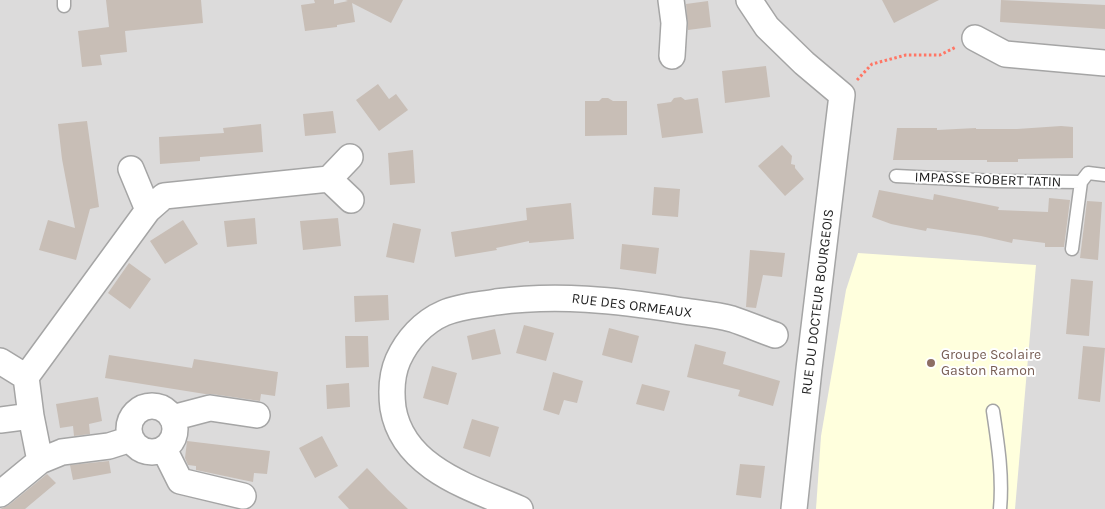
<!DOCTYPE html>
<style>
body{margin:0}
canvas{display:block;background:#f0ece3}
</style>
<canvas width="1105" height="509"></canvas>
<script>
const c = document.querySelector('canvas').getContext('2d');
c.lineJoin = 'round';
function fill(path, color) { c.fillStyle = color; c.fill(path, 'evenodd'); }
function stroke(path, color, width, dash) { c.strokeStyle = color; c.lineWidth = width; c.lineCap = dash ? 'butt' : 'round'; c.setLineDash(dash || []); c.stroke(path); }
function write(font, color, halo, rows, align = 'center') {
  c.font = font + ' Karla,sans-serif'; c.lineWidth = 4; c.setLineDash([]); c.textBaseline = 'middle'; c.strokeStyle = halo; c.fillStyle = color; for (const [text, x, y, turn = 0] of rows) {
    c.save(); c.translate(x, y); c.rotate((+turn || 0) * Math.PI / 180); c.textAlign = isNaN(turn) ? turn : align; if (halo) c.strokeText(text, 0, 0); c.fillText(text, 0, 0); c.restore();
  }
}
const residential = new Path2D(`
 M0 0H1105V509H0Z`);
const education = new Path2D(`
 M858 253 1036 265 1015 509H816L821 436 846 290Z`);
const building = new Path2D(`
 M106 0H201L203 23 125 31 127 52 100 55 102 65 82 67 78 31 109 27Z
 M314 0H334V4L348 1 345 0H403L391 23 352 3 355 22 337 25V27L305 31 301 5 315 3Z
 M882 0H939L894 23Z
 M1001 0 1105 5V29L1000 22Z
 M708 1 711 27 688 30 686 4Z
 M766 66 770 97 725 103 722 71Z
 M378 84 389 99 396 94 408 110 379 131 356 100Z
 M681 97 685 100 698 98 703 133 662 138 657 104 671 102 674 98Z
 M602 98H608L613 101H627V135L585 136V101H599Z
 M333 111 336 133 305 136 303 114Z
 M87 121 99 207 90 209 76 260 39 250 48 220 75 228 62 159 58 124Z
 M261 124 263 152 200 157V161L160 164 159 137 224 133 223 128Z
 M1061 126 1073 127V158L1018 159V162H987V160H893L897 128H937V130L976 128V129H1017Z
 M782 145 792 156 791 164 795 165V168L804 179 785 196 758 166Z
 M413 150 415 183 390 185 388 153Z
 M654 187 680 189 678 217 652 215Z
 M879 190 933 200 934 194 999 207 998 210 1048 212 1049 198 1070 200 1064 247H1045V243L1013 239 1012 243 981 236 927 228 926 231 891 224 872 217Z
 M1087 201 1102 202 1098 260 1080 258Z
 M571 203 574 239 529 243V241L496 248 497 250 455 257 451 232 527 220 526 208Z
 M255 218 257 244 227 247 224 221Z
 M338 218 341 246 303 250 300 221Z
 M183 220 198 244 165 264 150 241Z
 M393 223 421 229 414 263 386 257Z
 M622 244 659 248 656 274 620 269Z
 M750 250 785 253 782 277 763 275 756 308 746 307Z
 M129 263 151 279 130 309 108 293Z
 M1071 279 1093 281 1089 336 1066 334Z
 M388 295 389 320 355 322 354 296Z
 M524 325 554 333 546 361 516 353Z
 M609 328 639 336 632 363 602 355Z
 M495 329 501 354 472 360 467 336Z
 M345 336H368L369 367 346 368Z
 M695 344 726 352 723 364 780 381 773 406 738 396 740 390 687 377Z
 M1083 346 1105 348 1100 402 1078 399Z
 M109 355 192 368 194 359 278 372 275 396 261 394 260 401 212 394H205L105 378Z
 M432 366 457 373 448 405 423 398Z
 M553 372 583 381 577 403 564 400 559 415 543 410Z
 M349 383 350 407 327 409 326 385Z
 M642 384 670 391 664 411 636 404Z
 M98 397 102 421 89 424 90 434 74 436 73 426 60 428 56 404Z
 M472 419 499 427 490 457 463 448Z
 M322 436 338 466 315 478 299 448Z
 M187 441 270 451 267 474 254 473 253 482 196 470V466L188 465 185 458Z
 M109 461 111 473 73 480 70 465Z
 M740 464 765 466 761 498 736 495Z
 M367 468 388 490 408 509H349L338 497Z
 M47 474 56 483 25 509H0L9 505Z`);
const path = new Path2D(`
 M857 80 872 64 906 55H940L956 47`);
const lane = new Path2D(`
 M64 0V6
 M896 176 996 181 1081 182
 M1072 249 1081 182 1088 173 1105 175
 M993 411C998 444 1003 476 1000 509`);
const street = new Path2D(`
 M671 0 674 23 672 56
 M749 0 767 27 804 63 842 95 809 369 794 509
 M975 38 1005 54 1105 63
 M350 157 329 179 351 200
 M131 169 148 210
 M0 361 26 377
 M26 377 148 210 164 196 329 179
 M129 429a23 23 0 1 1 46 0a23 23 0 1 1-46 0Z
 M172 418 210 408 257 415
 M0 420 31 416
 M164 449 180 481 243 496
 M40 461 62 452 109 446 131 439
 M0 494 40 461 31 416 26 377
 M520 509C472 488 403 469 393 408 391 392 391 376 398 360 407 340 423 322 444 313 460 306 479 305 496 302 557 294 616 300 677 310 695 313 715 314 732 319 747 324 761 330 775 335`);
const markers = [
 [931,363,5,"#8d6e63"]
];
const streetNames = [
 ["IMPASSE ROBERT TATIN",988,180,2],
 ["RUE DU DOCTEUR BOURGEOIS",818,302,-83],
 ["RUE DES ORMEAUX",632,306,7]
];
const educationNames = [
 ["Groupe Scolaire",941,355],
 ["Gaston Ramon",941,371]
];
fill(residential, '#dcdbdb');
fill(education, '#ffd');
fill(building, '#c8beb6');
stroke(lane, '#a5a5a5', 15);
stroke(street, '#a5a5a5', 28);
stroke(path, '#ff7665', 3, [2.5, 2.5]);
stroke(lane, '#fff', 12);
stroke(street, '#fff', 25);
for (const [x, y, r, color] of markers) { const dot = new Path2D(); dot.arc(x, y, r, 0, 2 * Math.PI); c.fillStyle = color; c.fill(dot); stroke(dot, '#fff', 2); }
write('14px', '#1e1e1e', '#fff', streetNames);
write('14px', '#785e54', '#fff', educationNames, 'left');
</script>
